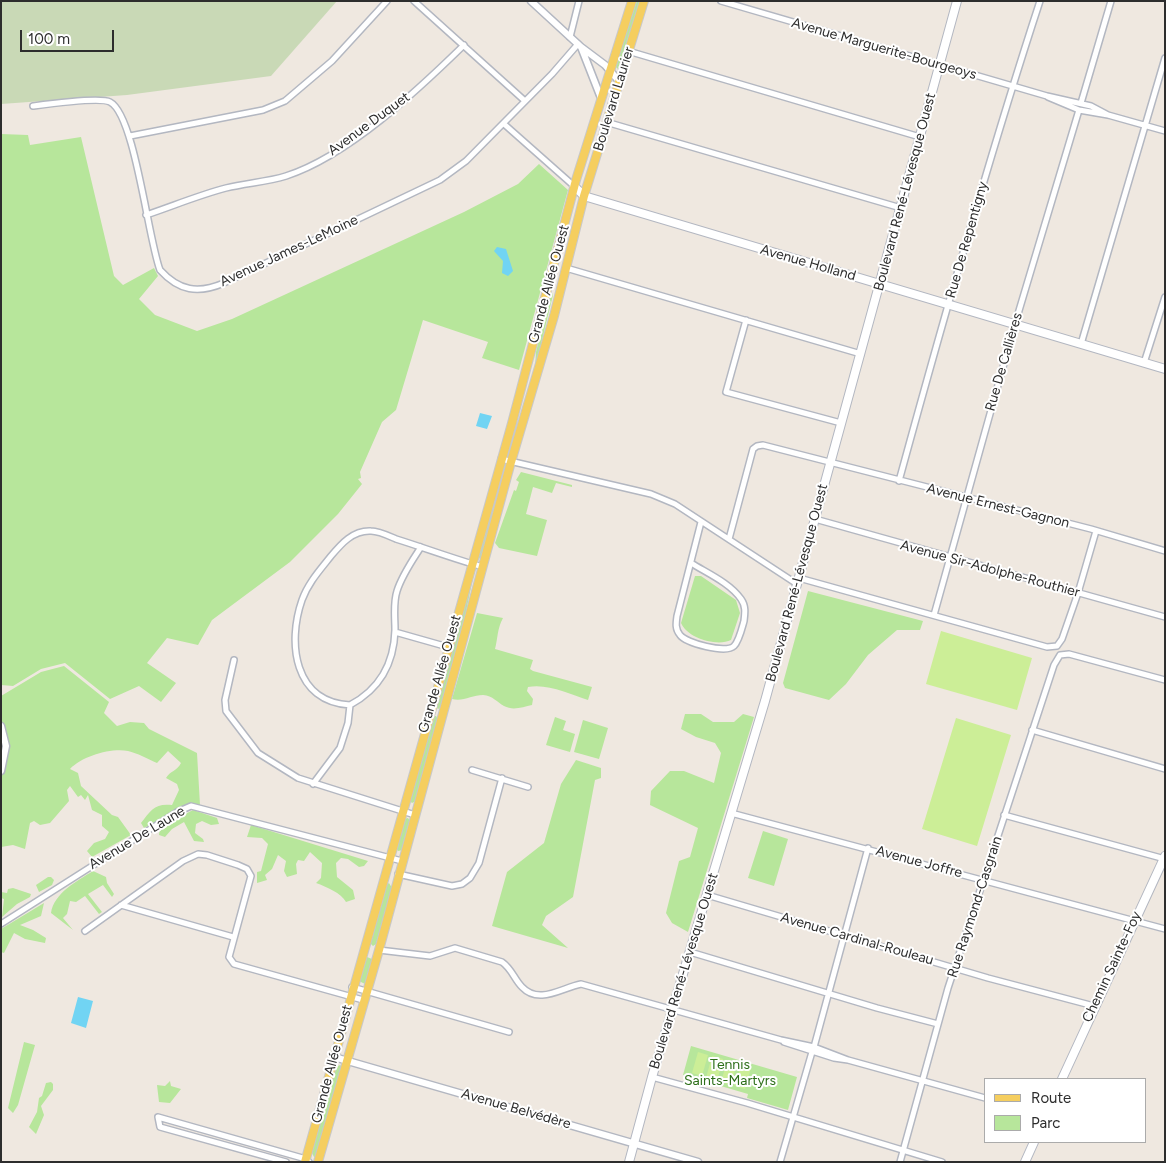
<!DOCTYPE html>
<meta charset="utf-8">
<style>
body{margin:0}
#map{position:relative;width:1166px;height:1163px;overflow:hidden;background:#efe8e0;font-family:Figtree,sans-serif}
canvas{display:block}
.frame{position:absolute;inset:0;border:2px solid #2d2d2d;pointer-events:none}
.legend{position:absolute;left:984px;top:1078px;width:162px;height:65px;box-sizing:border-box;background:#fff;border:1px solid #ababab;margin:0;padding:6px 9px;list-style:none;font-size:15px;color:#2d2d2d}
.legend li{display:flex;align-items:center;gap:10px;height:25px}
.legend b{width:25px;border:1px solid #ababab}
.scale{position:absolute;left:20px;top:30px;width:94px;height:22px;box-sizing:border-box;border:2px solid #2d2d2d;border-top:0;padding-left:6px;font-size:15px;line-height:18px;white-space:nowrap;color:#2d2d2d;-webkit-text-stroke:4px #fff;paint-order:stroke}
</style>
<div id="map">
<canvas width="1166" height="1163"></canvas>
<div class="frame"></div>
<ul class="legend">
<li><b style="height:6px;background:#f5ce5f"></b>Route</li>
<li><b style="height:14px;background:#b7e69b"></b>Parc</li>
</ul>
<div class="scale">100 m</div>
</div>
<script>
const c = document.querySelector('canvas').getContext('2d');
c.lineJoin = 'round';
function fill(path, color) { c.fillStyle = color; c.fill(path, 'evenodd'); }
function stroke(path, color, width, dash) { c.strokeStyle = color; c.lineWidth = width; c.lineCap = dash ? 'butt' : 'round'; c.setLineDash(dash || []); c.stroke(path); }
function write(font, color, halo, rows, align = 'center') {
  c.font = font + ' Figtree,sans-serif'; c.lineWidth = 4; c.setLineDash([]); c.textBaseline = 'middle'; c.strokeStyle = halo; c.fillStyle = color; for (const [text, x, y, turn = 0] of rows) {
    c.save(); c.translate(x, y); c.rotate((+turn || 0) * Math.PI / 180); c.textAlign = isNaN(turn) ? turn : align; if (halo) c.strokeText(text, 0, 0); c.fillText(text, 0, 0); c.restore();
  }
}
const green = new Path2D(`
 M637 1H640L618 69 615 66Z
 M1 134 28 135 30 145 81 137 114 276 123 285 154 268 158 276 139 299 155 315 197 331 232 319 464 212 518 184 539 164 568 190 519 370 482 358 488 342 423 320 396 410 382 422 360 472 361 478 358 479 362 484 338 514 290 562 212 620 198 645 167 638 147 663 176 683 161 702 139 686 110 699 65 663 41 669 13 686 1 685Z
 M552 293 553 295 535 369 536 352 550 294Z
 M521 472 572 485V487L556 483 552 493 533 487 526 514 547 520 537 556 499 548 495 543 514 490 516 491 519 482 516 480Z
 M496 492 488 541 480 559 478 556Z
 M474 573 463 626 441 707 438 709 436 707Z
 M695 576H701L736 600 740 613 731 640C717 647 687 638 681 623Z
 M808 591 923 621 920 630H897L868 655 846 684 829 700 785 688 783 683Z
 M477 613 503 618C497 629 498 638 495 649L533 660 530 669 533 671 592 687 588 700C570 694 547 683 528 687L527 691 533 699 532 705C523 707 513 711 504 706 497 702 493 696 483 695 472 695 463 702 452 699Z
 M64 666 109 702 104 713 117 726 130 722 144 723 149 729 197 753 200 805 188 804 144 828 141 823C151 810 155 803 172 805L179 790 177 784 166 778C170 771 177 771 181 763L168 751 157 763C148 759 137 753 128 751 110 748 83 756 70 769L78 773 81 786 112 815 118 817 131 835 92 857 87 851 94 843 105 839 109 832 102 826V815L92 810 88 795 85 800 81 795 78 797 70 786 67 790 69 801 50 823 40 825 34 821 30 823 25 849 13 845 1 847V696L41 672Z
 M685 714H701L713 722H734L743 714 754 717 688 932 672 923 666 913 679 861 690 857 698 828 650 805 651 791 670 771H684L714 783 721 753 715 743 696 737 681 729Z
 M433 716H436L438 719 416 801 412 803 409 800Z
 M555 717 566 721 563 730 575 734 570 752 546 745Z
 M583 720 608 728 599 759 574 752Z
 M576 760 601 768V778L595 780 573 897 546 916 542 925 568 948 492 926 507 872 544 843 561 784Z
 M193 810 217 818 219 824 211 825 202 821 196 824 195 833 203 839 204 842 194 841 184 822 172 829 165 837 159 835 160 827Z
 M408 818 410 821 403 850 398 851 396 848 404 819Z
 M251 825 368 861 364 866 359 867 348 859 341 858 336 863 337 877 353 890 355 899 346 902C341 893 327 887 316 883L321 878 322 863 310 852 304 861 298 860 296 864 297 874 287 877 284 871 286 861 278 855 272 869 265 875 267 880 257 883V872L261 871 268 844 262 838 247 837Z
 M763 831 788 839 774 886 748 878Z
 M93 871 106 877 107 883 114 894 112 897 103 885 88 894 102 912 99 914 85 896 76 902 70 901 67 914 63 918 73 930 51 913C54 893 77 881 93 871Z
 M48 877H51L54 880 52 885 39 892 36 885Z
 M389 883 392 888 376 944 373 946 370 943 386 885Z
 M13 888 31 894 30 897 17 904 2 917 4 899 1 898V892L7 893 8 889Z
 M44 903 41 916 20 925 33 930 46 938 45 943 25 939 14 933 4 953 1 952V929Z
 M367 957 372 959 365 984 359 981Z
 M24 1042 35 1045 18 1105 13 1113 8 1108Z
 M691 1046 797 1077 788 1110 747 1098 748 1094 683 1075Z
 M340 1065 342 1067 317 1157H314L312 1153 336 1067Z
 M170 1081 171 1086 181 1089 170 1103 159 1102 157 1085 165 1086Z
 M51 1082 53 1084V1090L41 1106 44 1115 36 1134 29 1127 37 1112 39 1098 42 1096 46 1083Z`);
const cemetery = new Path2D(`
 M1 1H337L271 76 127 95 1 104Z`);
const pitch = new Path2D(`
 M941 631 1032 658 1017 710 926 684Z
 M956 718 1011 735 977 846 922 829Z
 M698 1052 708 1055 702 1076 692 1073Z
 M712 1056 723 1059 717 1081 706 1078Z
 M727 1061 737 1063 731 1085 721 1082Z
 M741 1065 751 1068 745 1089 735 1086Z`);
const water = new Path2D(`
 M497 247 506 249 513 271 508 276 502 273 503 261 494 251Z
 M480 413 492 416 487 429 476 426Z
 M78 997 93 1001 86 1028 71 1023Z`);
const minor = new Path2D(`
 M414 1 525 101
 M721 1 1047 96 1091 106 1108 115
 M570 37 579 1
 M628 51 920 137
 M1048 97 1079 110 1108 115 1165 131
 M1081 103 1111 1
 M33 106C48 104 100 97 110 102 135 115 148 239 160 270 179 291 198 294 224 283L440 180 466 161 552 74 578 44
 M606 122 901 208
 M504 124 574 186
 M130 136 263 110 285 101 332 61 387 1
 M146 215C173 206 199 195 226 188 246 183 267 182 286 176 348 156 418 90 464 45
 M566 268 861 354
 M746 320 726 392 841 423
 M1081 344 1165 58
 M1144 363 1165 297
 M501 459 651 494 675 504 797 584
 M899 481C943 320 988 160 1040 1
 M815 519 1165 617
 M729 539 753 449 757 446 763 445 1091 529 1165 551
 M691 563C707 573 730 583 741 599 746 606 745 613 744 621 742 628 739 641 734 646 726 654 686 643 680 635 675 629 676 623 677 616L701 522
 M799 578 1047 647 1057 646 1062 639 1078 593 1096 531
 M934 615 1015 324 1079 110
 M395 632 448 647
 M234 660 225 700 226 711 258 753 298 778 415 815
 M350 705C294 702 287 643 302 600 308 583 320 570 331 556 341 544 353 530 371 531 379 531 389 536 396 539 425 548 454 559 483 567
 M350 705C380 689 394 664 395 630 395 617 393 603 397 591 402 575 412 561 421 547
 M1032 730 1165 769
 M472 770 528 787
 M313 784 340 748 348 723 350 705
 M731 813 1165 929
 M1004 815 1165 859
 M398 874 452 886 462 884 470 878 479 863 502 778
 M707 895 988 978 1094 1006
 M121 905 233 937
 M1 924 177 812 191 806 402 861
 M85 931 183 861 198 854 207 855 238 865 247 869 251 876 229 957 234 964 363 1000
 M379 950 430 956 455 948 502 962C512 969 514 979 522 987 539 1005 561 988 581 984L781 1040 814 1047 848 1060
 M690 952 877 1008 938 1024
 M352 987 509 1032
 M784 1042 834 1058 848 1060 985 1098
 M814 1047 868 848
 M652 1077 747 1103 942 1162
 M286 1162 160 1127 158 1117 306 1159 309 1162
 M780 1162 812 1052
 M900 1162 948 988 1054 665 1060 655 1069 654 1165 680`);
const tertiary = new Path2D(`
 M531 1 581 47 605 65 619 81
 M581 47 601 98
 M1 726 6 746 1 771
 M334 1057 698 1162`);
const secondary = new Path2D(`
 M574 186 584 196 1165 369
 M1062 1079 1165 856
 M629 1162 652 1077 765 701 957 1
 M1025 1162 1034 1142`);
const primary = new Path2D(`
 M305 1162 512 423 576 180 632 1
 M318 1162 379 950 511 462 554 316 584 196 644 1`);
const streetNames = [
 ["Avenue Marguerite-Bourgeoys",884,49,16],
 ["Boulevard Laurier",614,99,-73],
 ["Avenue Duquet",369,124,-36],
 ["Boulevard René-Lévesque Ouest",905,192,-75],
 ["Rue De Repentigny",967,240,-74],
 ["Avenue James-LeMoine",289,251,-25],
 ["Avenue Holland",808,263,16],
 ["Grande Allée Ouest",549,284,-75],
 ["Rue De Callières",1004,362,-74],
 ["Avenue Ernest-Gagnon",998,506,14],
 ["Avenue Sir-Adolphe-Routhier",990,569,15],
 ["Boulevard René-Lévesque Ouest",797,583,-75],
 ["Grande Allée Ouest",440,674,-74],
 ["Avenue De Laune",137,838,-31],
 ["Avenue Joffre",919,862,15],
 ["Rue Raymond-Casgrain",975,907,-72],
 ["Avenue Cardinal-Rouleau",857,939,16],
 ["Chemin Sainte-Foy",1112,967,-65],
 ["Boulevard René-Lévesque Ouest",684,971,-73],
 ["Grande Allée Ouest",332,1064,-75],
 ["Avenue Belvédère",516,1109,16]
];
const parkNames = [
 ["Tennis",730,1065],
 ["Saints-Martyrs",730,1081]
];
fill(green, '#b7e69b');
fill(cemetery, '#c9d9b6');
fill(pitch, '#ccee97');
fill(water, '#71d4f3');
stroke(minor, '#b3b7c1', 8);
stroke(tertiary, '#b3b7c1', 9);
stroke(secondary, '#b3b7c1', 10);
stroke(primary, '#c8c8c8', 10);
stroke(minor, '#fff', 5);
stroke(tertiary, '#fff', 6);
stroke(secondary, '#fff', 8);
stroke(primary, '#f5ce5f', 8);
write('14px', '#2d2d2d', '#fff', streetNames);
write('14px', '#2d6f19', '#fff', parkNames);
</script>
